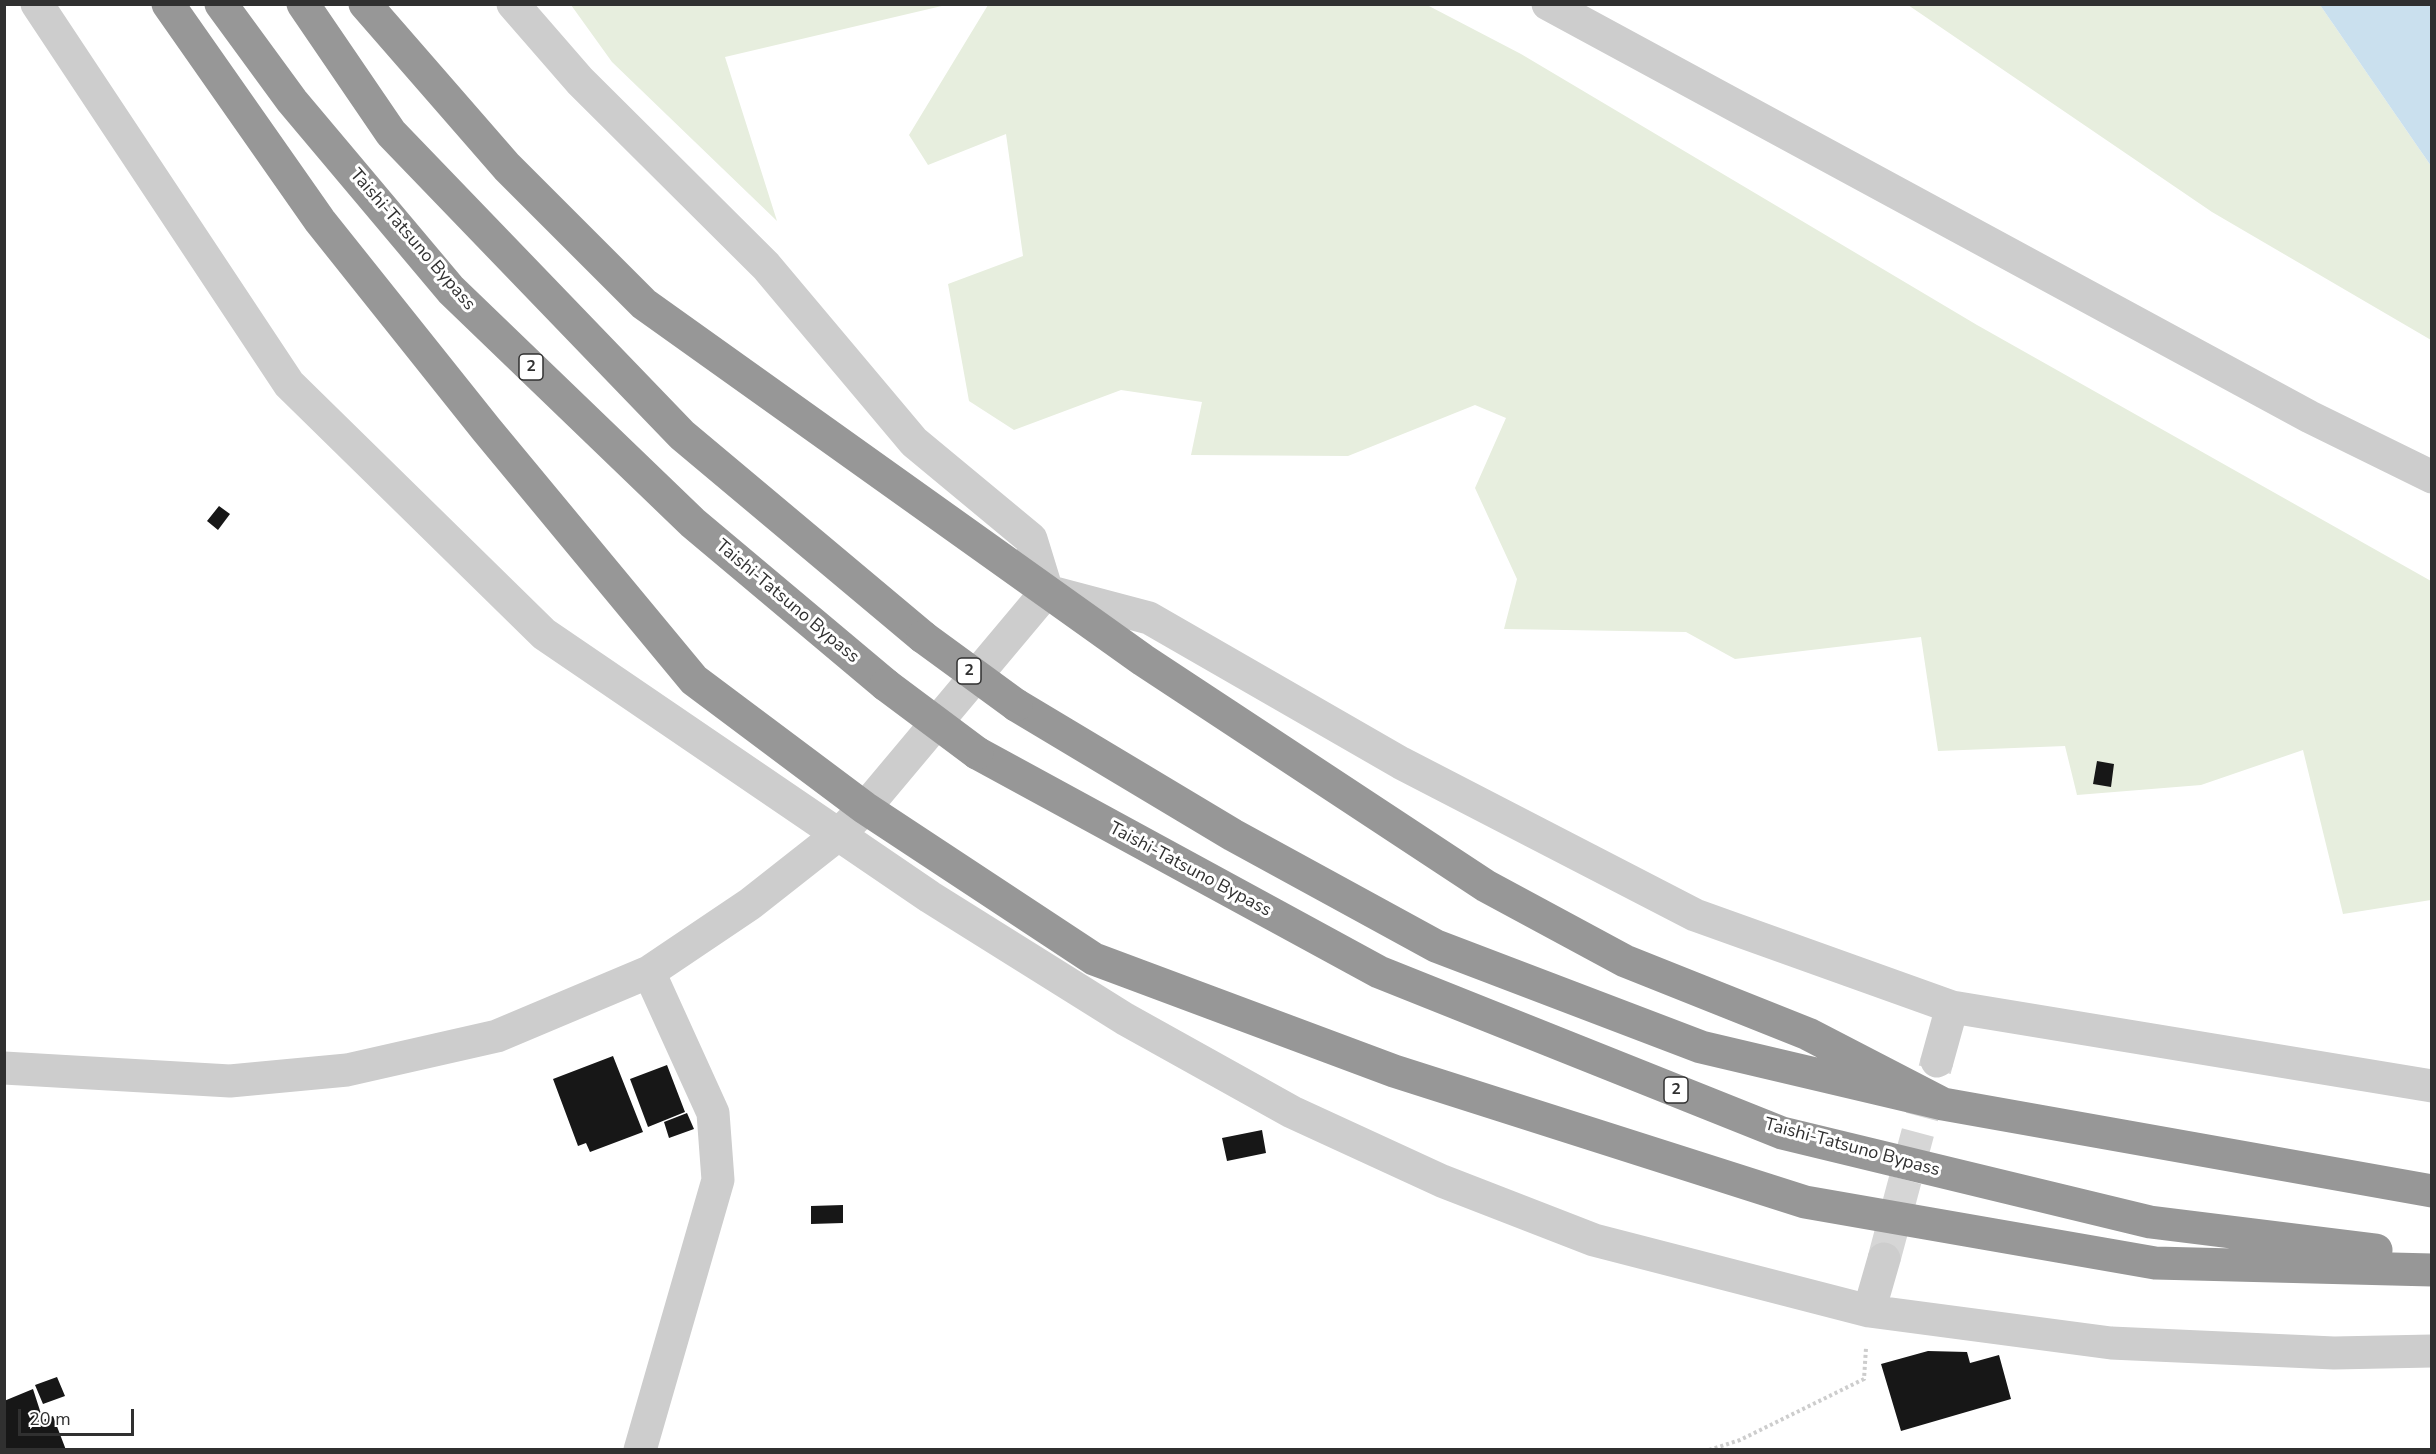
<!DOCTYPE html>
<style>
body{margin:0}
#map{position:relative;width:2436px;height:1454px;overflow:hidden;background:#fff;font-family:"Nunito Sans",sans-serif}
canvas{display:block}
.frame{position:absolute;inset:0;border:6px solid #303030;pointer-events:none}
.scale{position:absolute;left:18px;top:1409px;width:116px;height:27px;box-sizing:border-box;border:3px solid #303030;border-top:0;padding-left:8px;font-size:18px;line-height:21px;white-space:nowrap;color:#303030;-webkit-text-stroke:4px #fff;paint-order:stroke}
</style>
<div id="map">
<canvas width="2436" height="1454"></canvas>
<div class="frame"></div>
<div class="scale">20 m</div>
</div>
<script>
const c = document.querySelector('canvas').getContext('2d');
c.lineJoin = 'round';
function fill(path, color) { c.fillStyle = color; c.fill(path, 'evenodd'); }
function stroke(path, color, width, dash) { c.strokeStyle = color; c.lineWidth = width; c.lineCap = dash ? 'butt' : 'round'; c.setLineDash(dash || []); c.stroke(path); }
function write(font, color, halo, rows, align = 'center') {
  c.font = font + ' "Nunito Sans",sans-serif'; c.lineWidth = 6; c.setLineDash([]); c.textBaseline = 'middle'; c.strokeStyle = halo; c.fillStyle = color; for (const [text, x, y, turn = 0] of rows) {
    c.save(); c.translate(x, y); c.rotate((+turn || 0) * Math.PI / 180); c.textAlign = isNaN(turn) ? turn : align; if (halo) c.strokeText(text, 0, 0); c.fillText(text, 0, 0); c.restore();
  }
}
const green = new Path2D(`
 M571 5H946L725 57 777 221 612 62Z
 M988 5H1427L1521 54 1977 325 2431 581V900L2343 914 2303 750 2201 785 2077 795 2065 746 1938 751 1921 637 1735 659 1686 632 1504 629 1517 579 1475 488 1506 418 1475 405 1348 456 1191 455 1202 402 1121 390 1014 430 969 401 948 284 1023 256 1006 134 928 165 909 135Z
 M1908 5H2320L2431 166V340L2212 212Z`);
const water = new Path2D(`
 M2320 5H2431V166Z`);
const building = new Path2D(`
 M219 506 230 514 218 530 207 521Z
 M2097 761 2114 764 2111 787 2093 784Z
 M613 1056 643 1132 590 1152 586 1143 578 1146 553 1079Z
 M667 1065 685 1112 648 1127 630 1079Z
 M687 1113 694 1129 669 1138 664 1122Z
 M1262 1130 1266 1153 1227 1161 1222 1138Z
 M843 1205V1223L811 1224V1206Z
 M1928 1351 1967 1352 1970 1363 1999 1355 2011 1399 1901 1431 1881 1364Z
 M57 1377 65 1396 43 1404 35 1385Z
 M33 1389 43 1420 53 1416 66 1450H4V1401Z`);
const minorTunnel = new Path2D(`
 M1884 1259 1937 1061`);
const path = new Path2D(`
 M1709 1450 1740 1440 1864 1379 1866 1348`);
const minor = new Path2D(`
 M37 4 289 384 544 634 930 897 1125 1019 1292 1112 1442 1181 1594 1240 1869 1311 2111 1343 2334 1353 2432 1351
 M513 4 580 81 766 266 914 442 1031 539 1047 591
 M1548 4 2310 417 2432 477
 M1047 591 1149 618 1401 763 1695 915 1952 1007 2432 1086
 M1937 1061 1952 1007
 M4 1068 230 1081 347 1070 497 1036 649 972 750 904 839 834 865 808 1047 591
 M1869 1311 1884 1259
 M640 1450 718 1180 713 1113 649 972`);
const highway = new Path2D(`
 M168 4 320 221 486 429 694 680 865 808 1094 959 1394 1071 1805 1202 2155 1263 2432 1270
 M221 4 292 101 451 290 693 523 886 685
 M303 4 391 133 682 435 923 637
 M365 4 507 167 644 304 1143 660 1486 886 1625 961 1808 1034 1943 1104
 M1016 705 1233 835 1436 946 1701 1047 1943 1104 2432 1191
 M977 753 1379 972 1782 1133 2150 1222 2376 1250`);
const highwayBridge = new Path2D(`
 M923 637 1016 705
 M886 685 977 753`);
const shields = [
 [531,367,24],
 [969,671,24],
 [1676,1090,24]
];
const shieldNames = [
 ["2",531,367],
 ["2",969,671],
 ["2",1676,1090]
];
const streetNames = [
 ["Taishi-Tatsuno Bypass",412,240,49],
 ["Taishi-Tatsuno Bypass",787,602,40],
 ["Taishi-Tatsuno Bypass",1190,870,28],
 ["Taishi-Tatsuno Bypass",1852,1148,15]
];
fill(green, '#e7eede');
fill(water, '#cae0ee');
fill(building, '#171717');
stroke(minorTunnel, '#d6d6d6', 33, [33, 16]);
stroke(path, '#cdcdcd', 4, [3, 3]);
stroke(minor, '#cdcdcd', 33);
stroke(highway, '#979797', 33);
stroke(highwayBridge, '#979797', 33);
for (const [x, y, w] of shields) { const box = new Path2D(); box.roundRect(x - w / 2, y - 13, w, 26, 4.5); c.fillStyle = '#fff'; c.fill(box); stroke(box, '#303030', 1.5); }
write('bold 16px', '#303030', null, shieldNames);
write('18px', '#303030', '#fff', streetNames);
</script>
